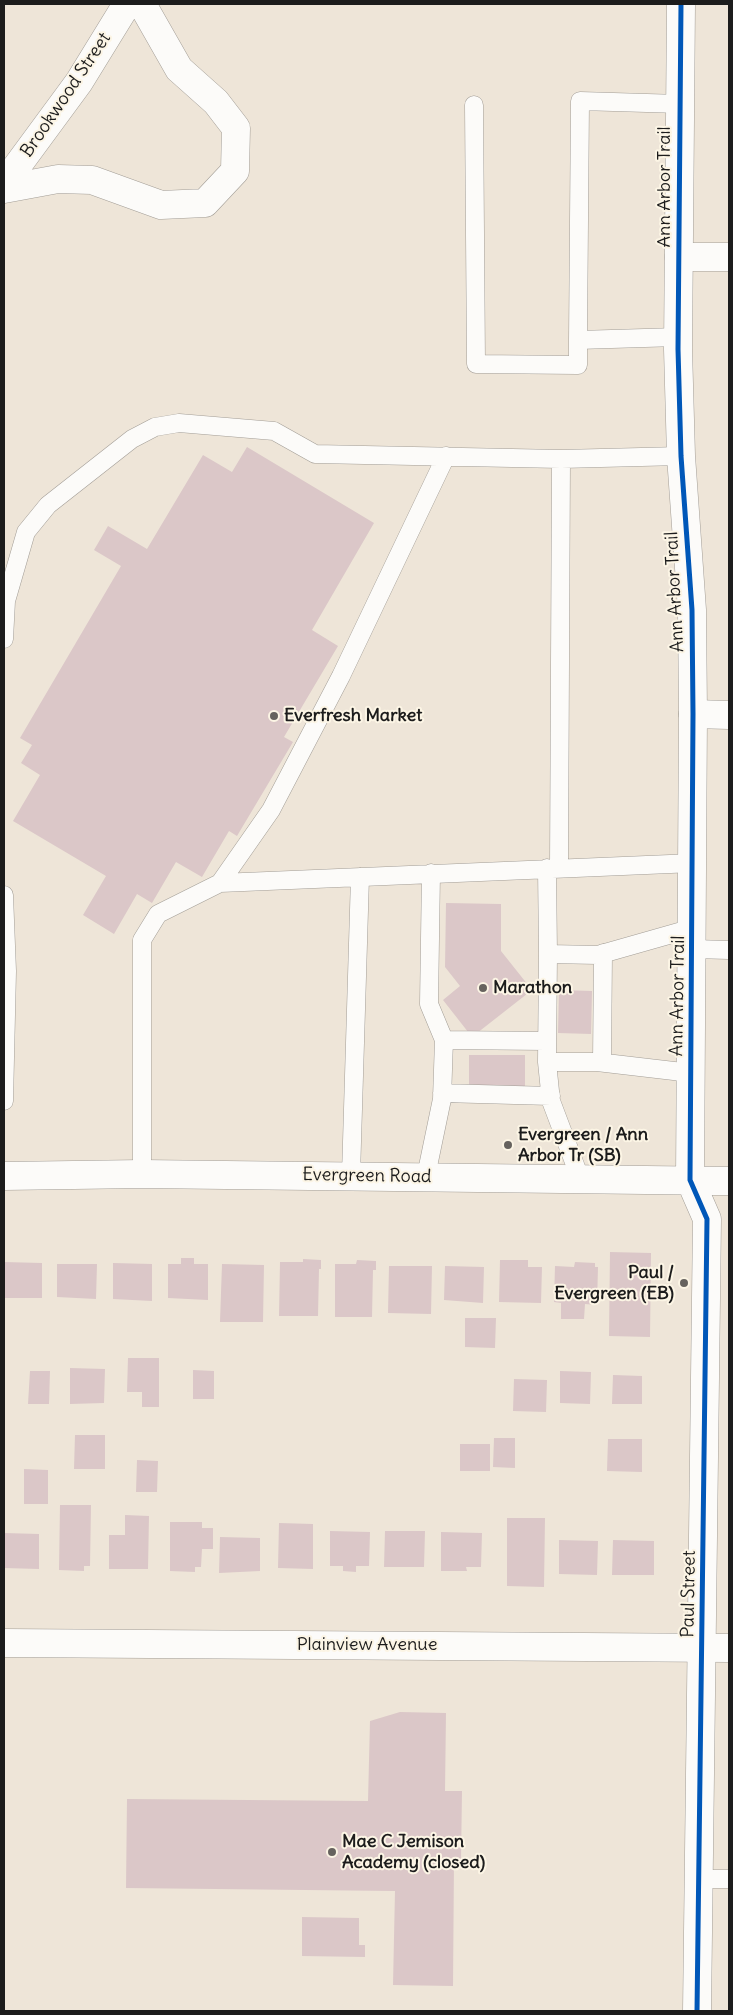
<!DOCTYPE html>
<style>
body{margin:0}
#map{position:relative;width:733px;height:2015px;overflow:hidden;background:#eee5d8;font-family:Delius,sans-serif}
canvas{display:block}
.frame{position:absolute;inset:0;border:5px solid #1c1c1c;pointer-events:none}
</style>
<div id="map">
<canvas width="733" height="2015"></canvas>
<div class="frame"></div>
</div>
<script>
const c = document.querySelector('canvas').getContext('2d');
c.lineJoin = 'round';
function fill(path, color) { c.fillStyle = color; c.fill(path, 'evenodd'); }
function stroke(path, color, width, dash) { c.strokeStyle = color; c.lineWidth = width; c.lineCap = dash ? 'butt' : 'round'; c.setLineDash(dash || []); c.stroke(path); }
function write(font, color, halo, rows, align = 'center') {
  c.font = font + ' Delius,sans-serif'; c.lineWidth = 4; c.setLineDash([]); c.textBaseline = 'middle'; c.strokeStyle = halo; c.fillStyle = color; for (const [text, x, y, turn = 0] of rows) {
    c.save(); c.translate(x, y); c.rotate((+turn || 0) * Math.PI / 180); c.textAlign = isNaN(turn) ? turn : align; if (halo) c.strokeText(text, 0, 0); c.fillText(text, 0, 0); c.restore();
  }
}
const building = new Path2D(`
 M247 447 374 523 312 630 338 646 284 737 293 742 237 836 229 831 202 877 176 862 152 903 137 894 114 934 83 915 106 876 13 821 40 775 21 763 32 745 20 738 121 566 94 550 108 526 147 549 203 455 232 472Z
 M446 903 501 904V951L532 990 472 1037 443 1000 460 986 445 967Z
 M559 990 592 991 591 1034 558 1033Z
 M469 1055H525V1089H469Z
 M610 1252 651 1253 650 1337 609 1336Z
 M181 1258H194V1264H208V1300L168 1298V1264H181Z
 M303 1259 321 1260V1269H319L318 1316H279L280 1262H303Z
 M357 1260 376 1261V1270H373L372 1317H335V1264H356Z
 M500 1260H528V1267H542L541 1303 499 1302Z
 M4 1262 42 1263V1298H4Z
 M575 1262 595 1263V1267H598L597 1305 585 1304 584 1319H561V1303L554 1302 555 1266 574 1267Z
 M113 1263 152 1264V1301L113 1299Z
 M57 1264H97L96 1299 57 1297Z
 M222 1264 264 1265 263 1322H220Z
 M389 1266H432L431 1314 388 1313Z
 M445 1266 484 1267 483 1303 444 1300Z
 M465 1318H496L495 1348 465 1347Z
 M128 1358H159V1407H142V1392H127Z
 M70 1368 105 1369 104 1403 70 1404Z
 M193 1370 214 1371V1399H193Z
 M30 1371H50L49 1404H28Z
 M560 1371 591 1372 590 1404 560 1403Z
 M613 1375 642 1376V1404H612Z
 M514 1379 547 1380 546 1412 513 1411Z
 M75 1435H105V1469H74Z
 M494 1438H515V1468L493 1467Z
 M608 1439H642V1472L607 1471Z
 M460 1444H490V1471H460Z
 M137 1460 158 1461 157 1492H136Z
 M24 1469 48 1470V1504H24Z
 M60 1505H91L90 1566H84V1571L59 1570Z
 M125 1515 149 1516 148 1569H109V1535H125Z
 M507 1518H545L544 1587 507 1586Z
 M170 1522H202V1528H213V1549H202L201 1567H195V1572L170 1571Z
 M279 1523 313 1524V1569L278 1568Z
 M330 1531 370 1532 369 1566H356V1572L343 1571V1566H330Z
 M385 1531H425L424 1567H384Z
 M441 1532 482 1533 481 1567H466L467 1571H441Z
 M4 1533 39 1534V1569L4 1568Z
 M220 1537 260 1538V1571L219 1573Z
 M559 1540 598 1541 597 1575 559 1574Z
 M613 1540 654 1541V1575H612Z
 M400 1712 446 1713 445 1791H462L461 1860H454L453 1986 393 1985 395 1891 126 1888 127 1799 368 1801 370 1721Z
 M302 1917 359 1918V1945H365V1957L302 1956Z`);
const lane = new Path2D(`
 M474 105 476 364 578 365V340
 M678 337 578 340 580 101 680 104
 M4 639 6 601 26 532 48 505 132 439 155 427 179 423 274 431 315 454 561 459 681 456
 M559 867 561 459
 M547 868 548 954
 M431 873 429 1004 444 1040
 M220 883 271 810 341 676 446 456
 M4 895 7 971 4 1101
 M693 949 729 950
 M547 1062 551 1101 580 1178
 M602 1062 603 953
 M691 1073 597 1062H547L548 954 598 955 693 928
 M442 1093 551 1096
 M142 1174V940L158 914 220 883 694 863
 M351 1175 360 877
 M426 1176 442 1099 444 1040 546 1041
 M699 1879H729`);
const street = new Path2D(`
 M4 184 79 82 127 4
 M4 189 58 179 92 180 161 205 205 203 235 171 236 128 216 102 179 69 142 4
 M679 257H729
 M693 714 729 715
 M4 1643 729 1648`);
const secondary = new Path2D(`
 M681 4 678 349 681 456 692 610 693 714 690 1180 707 1219 697 2011
 M4 1176 142 1174 729 1181`);
const cycleway = new Path2D(`
 M681 4 678 349 681 456 692 610 693 714 690 1180 707 1219 697 2011`);
const markers = [
 [274,716,5,"#66625e"],
 [483,988,5,"#66625e"],
 [508,1145,5,"#66625e"],
 [684,1283,5,"#66625e"],
 [332,1852,5,"#66625e"]
];
const streetNames = [
 ["Brookwood Street",66,95,-56],
 ["Ann Arbor Trail",665,187,-90],
 ["Ann Arbor Trail",675,592,-93],
 ["Ann Arbor Trail",678,996,-89],
 ["Evergreen Road",367,1176,1],
 ["Paul Street",689,1594,-89],
 ["Plainview Avenue",367,1645]
];
const poiNames = [
 ["Everfresh Market",284,716],
 ["Marathon",493,988],
 ["Evergreen / Ann",518,1135],
 ["Arbor Tr (SB)",518,1156],
 ["Paul /",674,1273,"right"],
 ["Evergreen (EB)",674,1294,"right"],
 ["Mae C Jemison",342,1842],
 ["Academy (closed)",342,1863]
];
fill(building, '#dbc7c8');
stroke(lane, '#a29d96', 19);
stroke(street, '#a29d96', 29);
stroke(secondary, '#a29d96', 29);
stroke(lane, '#fcfbf9', 18);
stroke(street, '#fcfbf9', 28);
stroke(secondary, '#fcfbf9', 28);
stroke(cycleway, '#0057b8', 5);
for (const [x, y, r, color] of markers) { const dot = new Path2D(); dot.arc(x, y, r, 0, 2 * Math.PI); c.fillStyle = color; c.fill(dot); stroke(dot, '#fcf5e5', 2); }
write('18px', '#1c1c1c', '#fcf5e5', streetNames);
write('bold 18px', '#1c1c1c', '#fcf5e5', poiNames, 'left');
</script>
